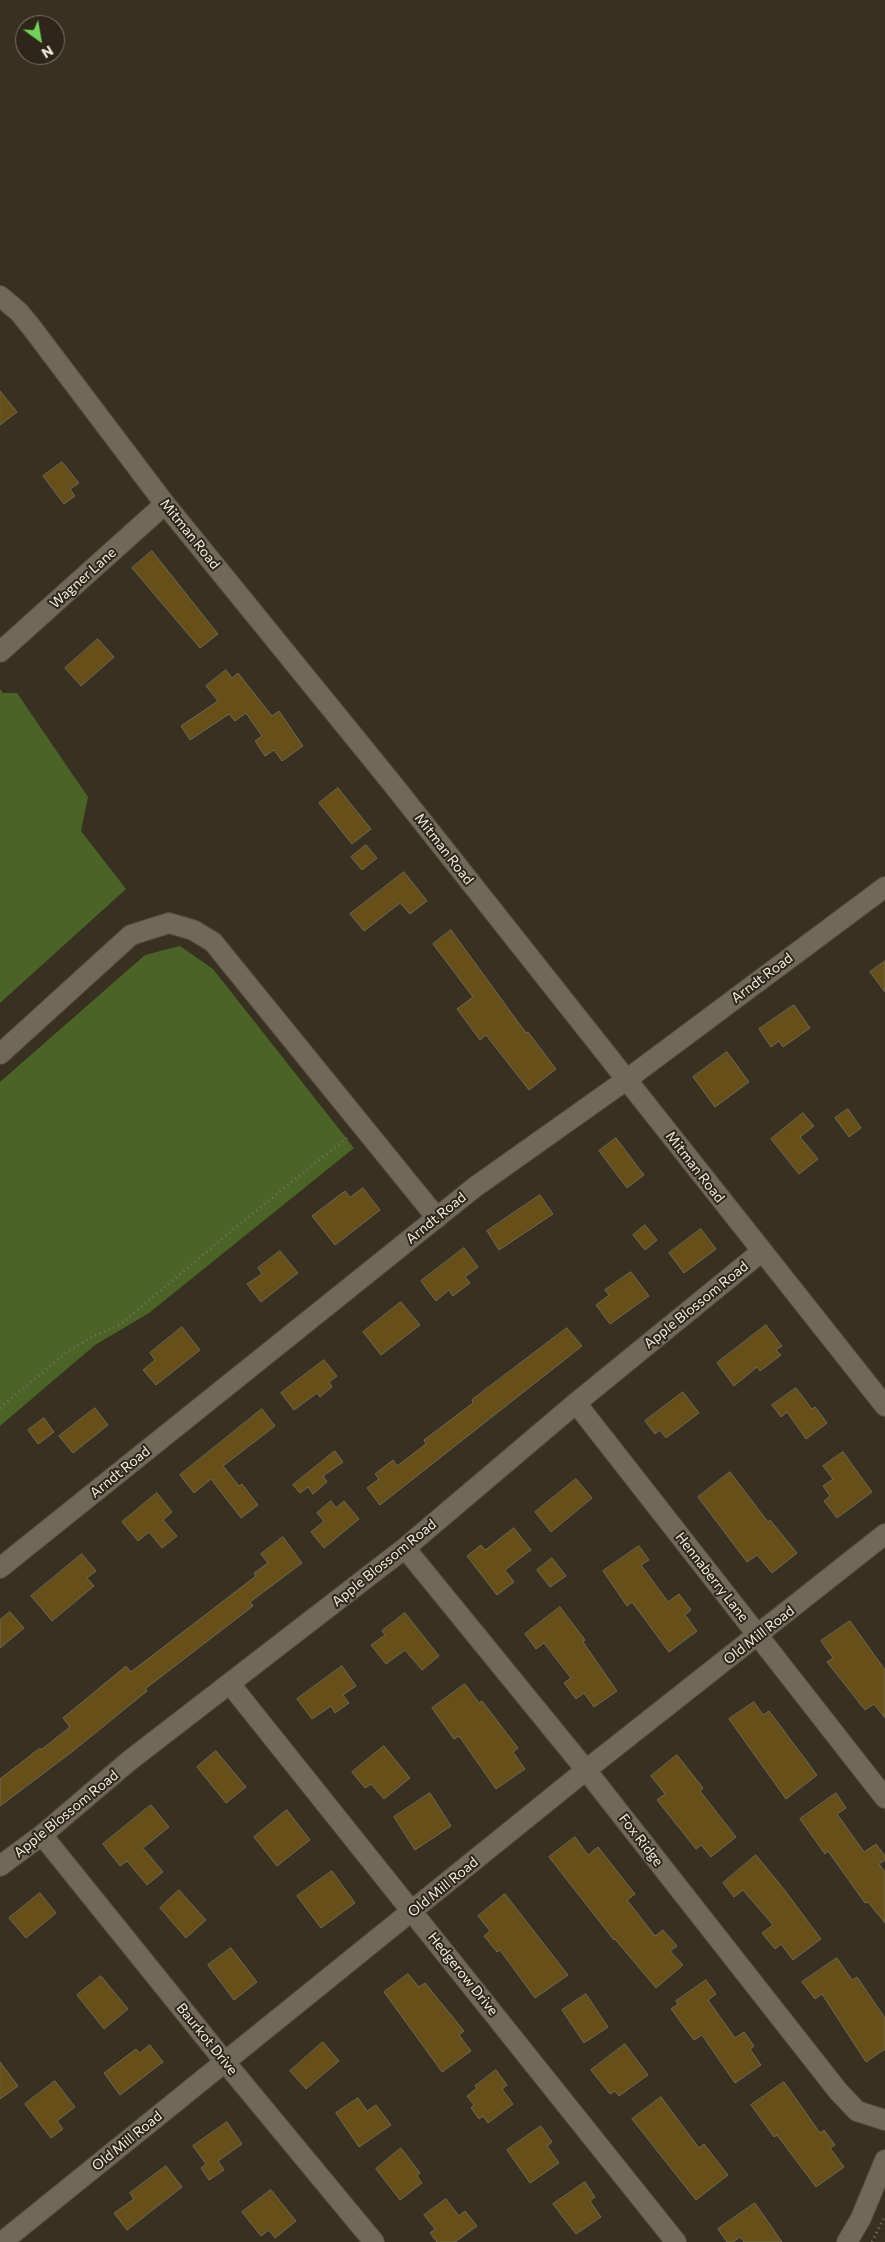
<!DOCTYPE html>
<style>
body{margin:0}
#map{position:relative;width:885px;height:2242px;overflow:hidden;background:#383122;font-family:Commissioner,sans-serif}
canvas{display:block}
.north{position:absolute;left:15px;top:15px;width:50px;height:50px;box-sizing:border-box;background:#2e2719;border:1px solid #7c766a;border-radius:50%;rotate:148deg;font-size:14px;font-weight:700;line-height:20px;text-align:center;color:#f2ede4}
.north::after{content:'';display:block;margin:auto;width:18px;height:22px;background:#72d25d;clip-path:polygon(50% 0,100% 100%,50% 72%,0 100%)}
</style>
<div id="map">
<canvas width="885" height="2242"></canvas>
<div class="north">N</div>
</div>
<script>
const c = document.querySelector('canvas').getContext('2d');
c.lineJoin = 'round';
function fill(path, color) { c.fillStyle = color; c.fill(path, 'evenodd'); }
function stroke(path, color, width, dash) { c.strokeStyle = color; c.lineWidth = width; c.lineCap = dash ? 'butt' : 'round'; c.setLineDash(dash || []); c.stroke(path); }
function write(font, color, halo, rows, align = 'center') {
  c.font = font + ' Commissioner,sans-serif'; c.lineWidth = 4; c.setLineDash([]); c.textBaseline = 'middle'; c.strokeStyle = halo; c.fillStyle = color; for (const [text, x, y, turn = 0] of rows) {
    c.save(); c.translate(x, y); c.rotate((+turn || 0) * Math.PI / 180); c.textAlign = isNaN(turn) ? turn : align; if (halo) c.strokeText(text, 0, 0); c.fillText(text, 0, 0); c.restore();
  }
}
const green = new Path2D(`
 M0 689 3 693H17L88 797 81 831 126 889 0 1003Z
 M180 946 213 969 354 1148 149 1313 95 1345 0 1426V1082L145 955Z`);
const building = new Path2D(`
 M0 391 17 412 0 425Z
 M62 462 79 483 70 489 75 496 64 504 43 476Z
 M152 551 218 634 200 648 132 568Z
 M98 639 114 657 81 686 65 668Z
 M226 670 232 678 238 673 272 716 279 711 303 746 282 761 274 750 265 756 255 741 262 736 246 713 235 721 229 714 190 740 181 726 218 701 206 686Z
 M338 788 371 829 352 844 319 803Z
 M366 845 377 858 362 870 351 857Z
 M404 872 427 901 410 914 400 903 364 931 350 914Z
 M451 930 526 1033 528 1032 556 1069 529 1090 486 1035 480 1040 457 1009 473 997 433 944Z
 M885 961V992L870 972Z
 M794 1005 810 1028 783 1047 779 1041 771 1047 759 1029Z
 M727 1052 749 1082 715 1107 693 1077Z
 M848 1109 861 1128 849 1137 835 1118Z
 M803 1113 814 1126 800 1137 818 1159 799 1174 771 1139Z
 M616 1138 644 1175 627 1188 599 1151Z
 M363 1188 380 1210 335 1245 312 1216 345 1191 350 1197Z
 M540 1195 553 1214 499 1250 487 1231Z
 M645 1225 657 1240 645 1250 633 1235Z
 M701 1229 716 1249 684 1273 669 1253Z
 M464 1248 478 1267 465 1277 470 1283 453 1296 449 1290 436 1301 421 1281Z
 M280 1251 298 1273 261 1302 247 1284 262 1274 258 1268Z
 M631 1272 649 1296 610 1324 596 1305 609 1295 605 1290Z
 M401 1302 420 1325 381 1355 363 1332Z
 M766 1325 782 1346 776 1350 781 1355 760 1371 757 1367 734 1386 717 1363Z
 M182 1327 200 1350 156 1385 143 1370 155 1360 150 1353Z
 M567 1328 582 1346 380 1505 367 1488 379 1479 375 1474 393 1460 397 1466 426 1444 424 1440 473 1403 472 1400Z
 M324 1360 337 1376 329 1382 332 1387 320 1397 317 1393 294 1410 281 1393Z
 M796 1388 812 1409 815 1407 827 1423 806 1439 787 1412 781 1417 772 1405Z
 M683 1392 699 1413 666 1438 660 1430 655 1434 645 1421Z
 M95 1408 108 1425 73 1453 59 1436Z
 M262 1409 275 1426 223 1466 239 1486 242 1484 258 1505 241 1518 211 1479 194 1493 180 1475Z
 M44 1418 54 1432 38 1444 28 1430Z
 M335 1451 343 1462 323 1476 327 1482 313 1494 308 1487 300 1493 293 1485Z
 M843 1452 872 1492 837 1518 824 1501 830 1496 823 1486 833 1479 823 1466Z
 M730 1472 768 1522 770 1520 797 1553 772 1573 757 1555 747 1562 698 1497Z
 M576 1479 592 1498 551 1532 535 1512Z
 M157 1493 172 1512 163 1520 177 1536 162 1548 149 1532 138 1541 122 1522Z
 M331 1501 336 1508 344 1501 359 1519 324 1548 311 1532 324 1521 317 1513Z
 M514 1528 531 1550 505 1570 514 1582 497 1595 467 1556 481 1545 485 1550Z
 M283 1537 302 1563 250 1602 253 1606 145 1689 147 1691 73 1751 0 1806V1779L40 1748 41 1750 70 1727 63 1718 126 1666 131 1672 256 1576 254 1573 268 1563 261 1554Z
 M639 1546 649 1560 641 1565 668 1602 679 1594 691 1610 685 1615 697 1631 669 1652 632 1602 627 1606 603 1571Z
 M82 1554 96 1571 87 1578 94 1586 52 1621 31 1596Z
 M552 1558 566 1576 550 1587 537 1570Z
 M560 1607 585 1640 583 1642 617 1691 594 1707 584 1693 576 1699 564 1683 571 1678 544 1643 536 1649 525 1634Z
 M10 1612 24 1628 0 1648V1620Z
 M405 1613 439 1656 422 1670 405 1650 386 1664 371 1645 385 1635 382 1631Z
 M850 1621 885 1670V1718L874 1704 865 1710 827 1662 833 1658 821 1641Z
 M342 1666 356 1686 343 1695 349 1703 335 1713 331 1706 312 1719 297 1699Z
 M465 1684 479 1703 482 1701 518 1748 513 1752 525 1769 496 1789 459 1736 454 1739 432 1708Z
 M754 1702 763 1715 769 1711 817 1775 786 1799 729 1719Z
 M384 1746 410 1778 384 1799 371 1784 365 1788 352 1772Z
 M216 1751 246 1787 226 1803 197 1767Z
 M677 1755 703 1788 700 1791 736 1837 711 1857 701 1845 696 1849 657 1800 665 1794 651 1776Z
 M430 1793 451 1826 415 1850 394 1817Z
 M836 1793 846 1808 837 1814 864 1852 876 1844 885 1856V1860L879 1864 885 1872V1923L868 1902 865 1903 828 1851 825 1854 800 1819Z
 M151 1805 169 1827 143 1848 163 1872 147 1885 127 1861 120 1866 103 1844Z
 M287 1810 310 1840 277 1866 254 1837Z
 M575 1837 588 1855 598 1847 635 1894 627 1900 655 1936 663 1930 677 1946 670 1951 683 1965 656 1988 615 1939 614 1940 549 1857Z
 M756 1855 783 1888 821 1939 793 1960 781 1944 775 1949 762 1933 773 1925 743 1890 734 1897 723 1883Z
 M332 1871 355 1903 321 1928 297 1896Z
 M179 1890 206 1920 186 1938 160 1908Z
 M40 1893 56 1913 26 1938 9 1918Z
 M505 1894 568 1975 535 1998 500 1950 497 1952 484 1936 490 1931 478 1916Z
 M231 1948 257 1982 234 2000 208 1965Z
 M837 1958 852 1980 857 1977 885 2018V2049L866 2062 822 1994 815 1999 802 1982Z
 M408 1974 419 1987 425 1983 464 2031 459 2035 471 2051 442 2072 384 1992Z
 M101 1976 128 2009 104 2029 77 1995Z
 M706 1980 716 1994 708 2000 735 2038 744 2032 754 2046 750 2049 761 2065 735 2083 702 2035 694 2040 671 2009 678 2004 676 2001Z
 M586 1994 608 2027 584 2043 562 2010Z
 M323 2042 339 2061 306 2089 290 2071Z
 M625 2044 648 2075 619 2096 615 2091 610 2094 591 2070Z
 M150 2045 163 2062 120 2095 104 2073 136 2049 139 2053Z
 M0 2062 18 2086 0 2099Z
 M496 2070 507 2085 502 2089 513 2104 488 2123 483 2116 479 2119 471 2108 474 2105 467 2096 477 2088 475 2086Z
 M55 2081 75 2107 57 2121 63 2129 51 2138 25 2104Z
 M784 2082 820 2133 824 2130 835 2145 830 2148 844 2167 816 2187 777 2135 774 2137 751 2105Z
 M661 2097 699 2148 704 2144 728 2175 696 2200 632 2119Z
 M358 2098 367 2111 376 2105 391 2125 359 2147 336 2113Z
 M227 2122 242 2144 218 2161 224 2170 209 2180 201 2168 206 2164 193 2146Z
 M541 2126 552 2142 547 2146 559 2163 530 2183 507 2150Z
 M401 2148 420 2173 417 2176 422 2183 400 2200 376 2169Z
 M166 2166 182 2187 127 2230 114 2213 134 2199 130 2193Z
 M585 2182 595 2197 590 2201 601 2217 576 2234 553 2204Z
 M271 2190 296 2221 275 2238 269 2230 261 2236 242 2212Z
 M446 2199 459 2216 465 2211 477 2226 455 2242H437L430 2233 435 2229 424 2215Z
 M755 2203 782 2242H744L740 2237 733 2242H727L718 2229Z`);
const path = new Path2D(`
 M0 1408 67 1352 92 1337 120 1325 230 1232 349 1136
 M872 2242 885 2216`);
const minor = new Path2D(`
 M0 296 19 312 32 328 165 504 391 782 885 1406
 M0 652 165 504
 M0 1054 131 935 169 923 193 930 213 942 437 1218
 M576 1403 885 1798
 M405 1548 586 1770 838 2091 857 2111 885 2120
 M0 1568 475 1187 626 1080 885 887
 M230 1684 676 2242
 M42 1835 225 2062 374 2242
 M0 1866 42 1835 129 1761 405 1548 576 1403 761 1252
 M2 2242 586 1770 885 1534
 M847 2242 861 2218 885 2160`);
const streetNames = [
 ["Mitman Road",190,534,51],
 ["Wagner Lane",83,578,-42],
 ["Mitman Road",444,849,52],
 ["Arndt Road",762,978,-37],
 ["Mitman Road",695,1167,52],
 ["Arndt Road",436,1218,-39],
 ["Apple Blossom Road",696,1305,-39],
 ["Arndt Road",120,1472,-39],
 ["Apple Blossom Road",384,1563,-39],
 ["Hennaberry Lane",712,1577,52],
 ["Old Mill Road",759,1635,-38],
 ["Apple Blossom Road",66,1814,-39],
 ["Fox Ridge",641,1840,52],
 ["Old Mill Road",443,1887,-39],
 ["Hedgerow Drive",463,1974,51],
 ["Baurkot Drive",207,2039,51],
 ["Old Mill Road",127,2141,-39]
];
fill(green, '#4b6326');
fill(building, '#664f19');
stroke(building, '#706857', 1);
stroke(minor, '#524c3f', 22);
stroke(path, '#777164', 3, [1, 4]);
stroke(minor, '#706858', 20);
write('14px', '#f2ede4', '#2e2719', streetNames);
</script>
